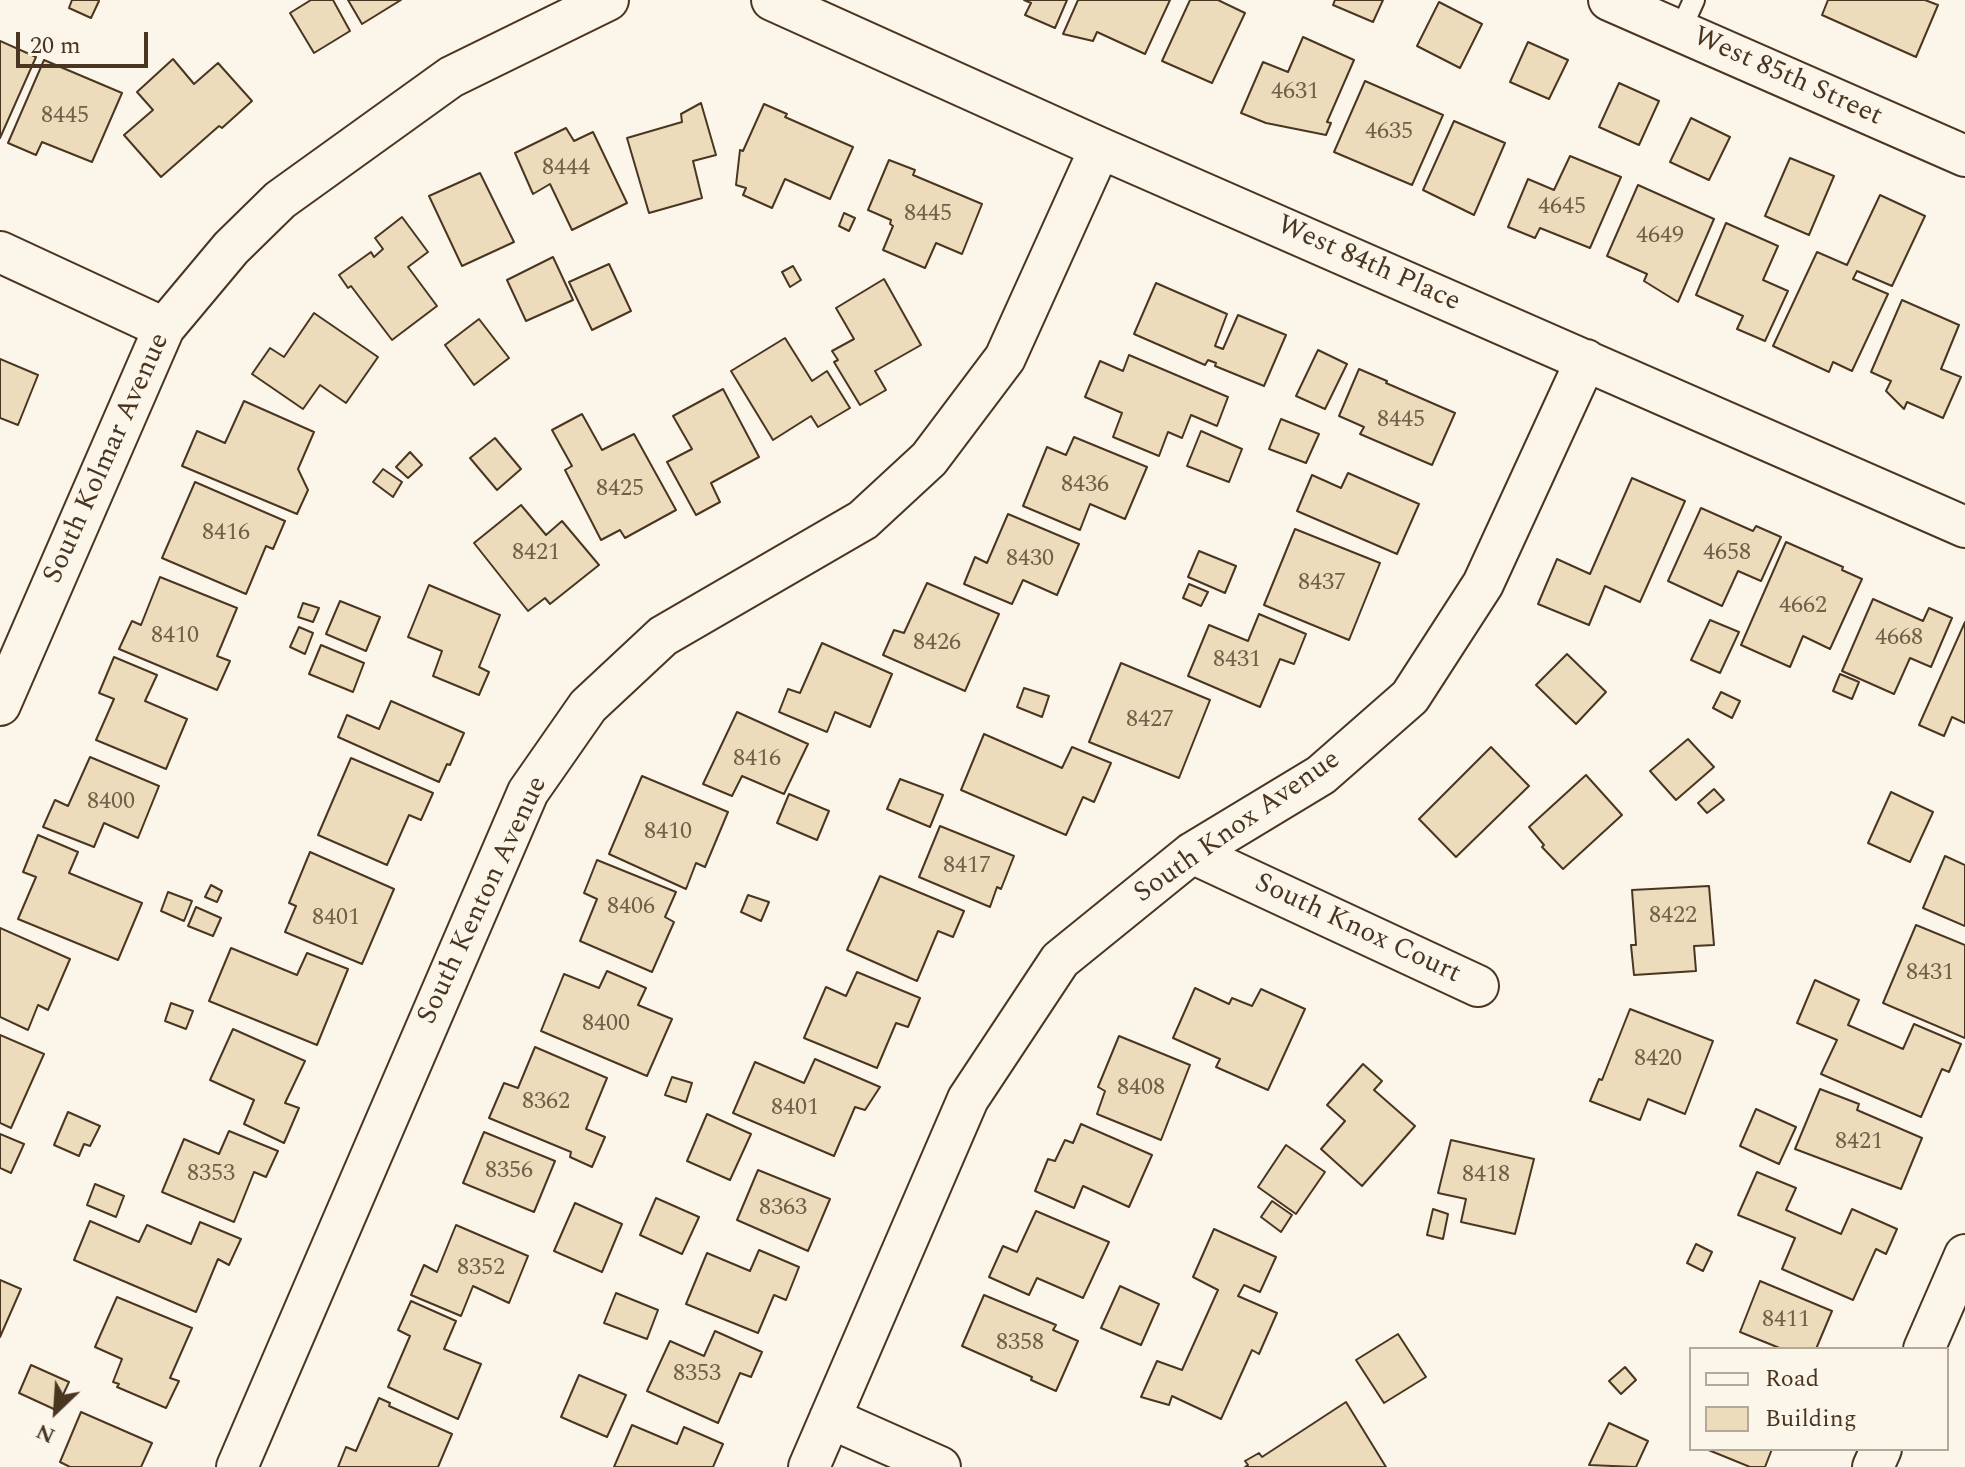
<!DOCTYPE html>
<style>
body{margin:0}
#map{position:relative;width:1965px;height:1467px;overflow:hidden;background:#fbf6e9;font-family:Spectral,serif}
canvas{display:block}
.legend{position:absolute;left:1689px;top:1347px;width:260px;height:104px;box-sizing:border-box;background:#fbf6e9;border:2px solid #b4a999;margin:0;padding:10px 14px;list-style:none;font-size:24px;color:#4a3520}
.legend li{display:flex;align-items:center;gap:16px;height:40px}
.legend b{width:40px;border:2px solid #b4a999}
.north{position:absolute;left:16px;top:1371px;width:80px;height:80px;-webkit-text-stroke:6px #fbf6e9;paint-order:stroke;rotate:205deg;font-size:22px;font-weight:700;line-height:32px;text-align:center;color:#4a3520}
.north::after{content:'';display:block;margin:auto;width:28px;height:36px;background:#4a3520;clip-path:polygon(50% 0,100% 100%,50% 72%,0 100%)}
.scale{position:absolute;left:16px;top:32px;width:132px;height:36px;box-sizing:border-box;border:4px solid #4a3520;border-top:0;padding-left:10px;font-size:24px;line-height:28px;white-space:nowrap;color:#4a3520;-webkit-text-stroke:6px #fbf6e9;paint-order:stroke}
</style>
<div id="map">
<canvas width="1965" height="1467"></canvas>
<ul class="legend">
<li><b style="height:10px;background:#fbf6e9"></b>Road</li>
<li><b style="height:22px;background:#ecdcbc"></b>Building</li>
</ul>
<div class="north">N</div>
<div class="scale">20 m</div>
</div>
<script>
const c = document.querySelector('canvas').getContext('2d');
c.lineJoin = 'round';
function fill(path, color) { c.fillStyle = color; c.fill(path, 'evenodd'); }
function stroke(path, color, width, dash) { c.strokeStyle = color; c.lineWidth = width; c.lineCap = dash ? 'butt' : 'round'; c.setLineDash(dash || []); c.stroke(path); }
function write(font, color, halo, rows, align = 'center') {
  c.font = font + ' Spectral,serif'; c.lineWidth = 6; c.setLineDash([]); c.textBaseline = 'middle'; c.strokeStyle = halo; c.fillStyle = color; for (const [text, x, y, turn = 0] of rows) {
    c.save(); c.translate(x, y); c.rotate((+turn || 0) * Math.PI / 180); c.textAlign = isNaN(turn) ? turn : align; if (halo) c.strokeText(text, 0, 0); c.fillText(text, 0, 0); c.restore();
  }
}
const building = new Path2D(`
 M72 0H97L99 1 91 18 69 8Z
 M311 0H333L350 31 314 53 290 13Z
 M348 0H401L362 24Z
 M1024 0H1067L1055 28 1025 15 1031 3Z
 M1078 0H1170L1145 54 1097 32 1093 41 1063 34Z
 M1190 0H1218L1245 13 1212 83 1162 61Z
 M1335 0H1383L1373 22 1333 5Z
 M1828 0H1925L1938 5 1916 57 1822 15Z
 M1439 2 1482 24 1460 68 1417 46Z
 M1303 37 1354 60 1327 122 1331 123 1326 135 1266 123 1241 113 1263 62 1288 72Z
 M0 41 36 57 0 138Z
 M1528 42 1568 60 1549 99 1510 82Z
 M173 59 194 84 218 63 252 101 222 128 219 126 161 177 124 135 153 110 137 92Z
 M44 60 122 93 92 162 42 142 36 155 8 143Z
 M1365 81 1443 115 1412 185 1334 152Z
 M1619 83 1659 101 1639 145 1599 127Z
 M701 103 716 155 693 161 702 198 649 213 627 138 682 122 681 114Z
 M764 104 787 114 785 117 853 147 830 199 785 179 772 208 743 195 746 188 736 185 740 150 743 151Z
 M1691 118 1730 137 1709 180 1670 162Z
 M1454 121 1505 143 1474 215 1423 190Z
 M566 128 574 141 593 132 627 203 572 230 550 184 533 194 515 153Z
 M1570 156 1621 177 1590 248 1540 228 1535 238 1508 227 1528 179 1554 190Z
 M1790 158 1834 176 1809 235 1765 216Z
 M889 160 915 170 913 175 982 204 962 254 936 243 925 268 883 250 893 226 890 224 891 220 868 210Z
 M480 173 514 242 462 266 429 196Z
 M1638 185 1714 219 1678 302 1644 281 1647 274 1607 256Z
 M1880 195 1925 216 1892 286 1857 271 1853 279 1888 294 1852 371 1833 362 1829 372 1773 346 1817 252 1847 265Z
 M844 213 855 218 849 231 839 226Z
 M402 217 428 252 408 267 437 306 392 340 351 286 348 288 339 275 371 252 374 257 383 249 375 238Z
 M1726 223 1778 246 1763 280 1788 291 1765 341 1737 329 1743 316 1696 295Z
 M553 257 573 300 526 321 507 280Z
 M609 264 631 311 592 330 569 282Z
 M793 266 801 280 790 287 782 272Z
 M884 279 921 345 875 371 886 390 860 405 834 362 838 360 832 351 854 339 836 308Z
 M1156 283 1227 314 1215 346 1223 349 1238 315 1286 335 1264 386 1215 366 1216 363 1208 360 1205 365 1134 334Z
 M1902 300 1959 325 1941 369 1961 377 1943 418 1907 402 1904 409 1886 391 1891 381 1871 372Z
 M314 313 378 357 346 403 320 385 303 409 252 374 270 348 284 357Z
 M479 319 509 358 474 385 445 345Z
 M785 338 812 381 827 371 850 408 818 427 811 416 773 440 731 371Z
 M1318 350 1347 364 1325 409 1296 396Z
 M1129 355 1228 397 1217 426 1191 415 1182 438 1168 432 1159 456 1113 437 1122 413 1085 397 1100 361 1123 371Z
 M0 359 38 375 18 425 0 418Z
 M1359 369 1387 381 1386 383 1455 413 1432 465 1360 434 1364 427 1339 416Z
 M723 389 759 457 711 483 720 502 696 515 667 462 692 449 673 416Z
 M244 401 314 432 298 469 308 490 297 514 182 466 197 431 225 443Z
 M582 414 602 450 634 434 676 510 625 538 620 530 601 540 565 470 572 466 552 430Z
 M1281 419 1319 434 1306 463 1269 449Z
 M1201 431 1242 449 1229 482 1187 466Z
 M1074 437 1147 467 1125 519 1090 504 1080 530 1023 506 1047 447 1066 455Z
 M495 438 521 469 497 490 470 458Z
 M410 452 422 465 408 478 396 467Z
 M383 469 402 482 393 497 373 482Z
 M1348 473 1419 504 1397 554 1297 511 1312 475 1341 488Z
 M1632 478 1685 501 1640 602 1605 586 1589 625 1538 604 1557 559 1590 574Z
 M195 482 285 521 273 549 266 546 246 594 162 558Z
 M521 505 546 535 562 521 599 565 550 604 545 598 528 611 474 543Z
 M1701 508 1753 531 1756 526 1781 537 1761 581 1738 571 1722 606 1668 581Z
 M1008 514 1079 544 1057 595 1023 580 1012 604 964 584 975 557 987 563Z
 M1295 529 1380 563 1349 640 1264 605Z
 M1786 542 1843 567 1842 570 1862 579 1830 649 1803 636 1790 667 1741 645Z
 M1199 551 1236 566 1225 593 1188 577Z
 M160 577 237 608 217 656 230 661 217 690 119 649 132 621 141 625Z
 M927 583 999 614 965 691 883 655 894 630 904 633Z
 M1189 584 1208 592 1201 606 1183 598Z
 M429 585 500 615 479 667 489 672 479 695 433 676 442 651 408 637Z
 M1873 599 1923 621 1929 608 1952 618 1931 667 1910 658 1894 694 1842 671Z
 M340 601 380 617 366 651 326 634Z
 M303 603 319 608 313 622 298 617Z
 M1259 614 1306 634 1294 664 1280 659 1260 707 1188 676 1209 625 1248 641Z
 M1710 620 1739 632 1720 673 1691 660Z
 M1965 622V723L1952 717 1944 736 1919 725Z
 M299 627 313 633 305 654 290 647Z
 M822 643 892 674 870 727 835 712 827 732 779 712 788 689 800 693Z
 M321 645 364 663 353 692 309 674Z
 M1567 654 1606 692 1576 724 1536 685Z
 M114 657 157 675 145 701 187 719 166 769 96 740 114 699 99 693Z
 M1121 663 1210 700 1179 778 1089 742Z
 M1840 674 1859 682 1852 699 1833 691Z
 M1024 688 1049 696 1042 717 1017 707Z
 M1721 692 1740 701 1732 718 1713 708Z
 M391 701 464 733 450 765 447 764 439 782 338 737 347 715 379 729Z
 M737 712 808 744 784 794 742 776 732 796 703 784Z
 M984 734 1062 768 1072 747 1111 763 1094 802 1083 797 1066 835 961 790Z
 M1688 739 1714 767 1676 800 1650 771Z
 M1491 747 1529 786 1456 857 1419 819Z
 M90 757 159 786 138 838 104 823 94 847 43 827 55 800 68 806Z
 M351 758 433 793 421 820 409 815 387 865 318 835Z
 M1586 775 1622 815 1563 869 1542 847 1544 845 1529 827Z
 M642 776 728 812 705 867 696 863 686 889 609 854Z
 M900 779 943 795 930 827 887 809Z
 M1714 789 1724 800 1707 813 1698 803Z
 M1891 792 1933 812 1910 862 1868 843Z
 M789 794 829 811 817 840 777 823Z
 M940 826 1014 856 1001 889 997 887 990 907 919 877Z
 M38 835 78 852 69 873 142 903 118 960 18 919 36 877 23 872Z
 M310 852 394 889 362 964 285 932 296 906 289 903Z
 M1945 856 1965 865V926L1923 908Z
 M597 860 676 892 665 917 674 922 652 972 580 941 597 899 584 893Z
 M880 876 964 911 953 937 938 931 917 981 847 950Z
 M211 885 222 891 217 902 205 897Z
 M1709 886 1714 945 1694 946 1696 971 1634 975 1631 945H1636L1632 890Z
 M168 892 192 901 184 921 161 911Z
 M748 895 769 902 761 921 741 912Z
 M196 907 221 918 213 936 188 926Z
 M1916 925 1965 945V1038L1883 1003Z
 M0 928 70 959 48 1010 38 1005 28 1030 0 1017Z
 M231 948 297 975 307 953 348 969 317 1045 209 1001Z
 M607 971 646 988 638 1005 672 1019 647 1076 541 1031 564 974 599 988Z
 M857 972 920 998 908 1027 896 1023 877 1068 804 1038 826 987 846 996Z
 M1815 980 1859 1000 1848 1025 1903 1049 1914 1024 1961 1044 1949 1072 1942 1069 1921 1117 1821 1074 1837 1040 1797 1023Z
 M1195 988 1229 1004 1232 998 1252 1006 1261 989 1305 1009 1268 1090 1216 1067 1220 1059 1173 1038Z
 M171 1003 193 1011 186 1029 165 1021Z
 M1630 1009 1713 1041 1685 1114 1648 1099 1640 1120 1590 1101 1599 1079 1602 1080Z
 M233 1029 305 1061 285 1103 299 1108 284 1143 244 1124 254 1100 210 1080Z
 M0 1035 44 1054 11 1128 0 1123Z
 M1119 1036 1190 1065 1161 1140 1097 1114 1105 1091 1098 1087Z
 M535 1047 607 1078 586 1129 605 1137 592 1167 570 1157 571 1152 489 1118 504 1083 518 1088Z
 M815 1059 880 1087 865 1110 855 1107 834 1156 733 1113 755 1062 804 1083Z
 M1363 1064 1382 1081 1374 1090 1415 1126 1362 1186 1321 1149 1345 1121 1327 1105Z
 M672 1077 692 1083 686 1102 665 1095Z
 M1820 1089 1859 1104 1857 1110 1922 1138 1901 1189 1795 1149Z
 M1756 1109 1796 1127 1779 1164 1740 1146Z
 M68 1112 100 1126 90 1146 84 1144 79 1156 54 1145Z
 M707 1114 751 1134 730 1180 687 1161Z
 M1081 1124 1152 1155 1129 1207 1083 1186 1074 1208 1035 1191 1048 1159 1055 1161 1065 1140 1073 1143Z
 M229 1131 278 1151 266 1177 254 1172 234 1222 162 1192 184 1139 219 1154Z
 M484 1132 555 1161 534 1212 463 1183Z
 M0 1134 24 1144 11 1173 0 1168Z
 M1451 1140 1534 1159 1515 1234 1461 1222 1466 1199 1438 1193Z
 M1286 1145 1325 1172 1296 1214 1258 1187Z
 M758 1170 830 1199 808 1251 737 1220Z
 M1757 1172 1796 1188 1786 1210 1841 1234 1852 1209 1897 1229 1886 1254 1876 1249 1853 1300 1782 1269 1795 1238 1738 1215Z
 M95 1184 124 1196 116 1217 87 1205Z
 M656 1198 699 1217 682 1254 640 1235Z
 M1272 1201 1292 1215 1281 1232 1261 1217Z
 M575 1203 622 1224 602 1272 554 1251Z
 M1433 1209 1448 1214 1443 1239 1427 1235Z
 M1036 1211 1109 1242 1083 1298 1037 1278 1029 1295 989 1277 1003 1246 1017 1252Z
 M90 1221 139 1242 147 1225 191 1244 200 1222 241 1239 229 1265 218 1259 196 1312 74 1260Z
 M456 1225 528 1256 509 1303 473 1286 461 1316 411 1295 424 1265 437 1272Z
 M1214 1229 1276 1257 1260 1292 1244 1285 1238 1296 1277 1313 1259 1354 1252 1350 1221 1419 1172 1396 1169 1405 1141 1397 1157 1361 1182 1370 1218 1290 1193 1277Z
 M1696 1244 1712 1252 1703 1271 1687 1263Z
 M759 1250 799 1267 786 1300 774 1295 758 1333 686 1304 707 1253 750 1271Z
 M0 1280 21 1289 0 1337Z
 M1760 1281 1832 1311 1816 1349H1782L1740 1332Z
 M1120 1286 1159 1304 1141 1345 1101 1328Z
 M616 1293 658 1310 647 1339 604 1323Z
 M984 1295 1056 1325 1053 1330 1078 1341 1056 1391 1031 1380 1032 1377 962 1346Z
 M117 1297 192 1328 170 1378 179 1381 166 1408 117 1387 119 1384 113 1382 122 1359 95 1347Z
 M411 1301 456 1321 444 1349 481 1364 458 1419 388 1387 410 1336 398 1330Z
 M715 1331 762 1352 751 1377 740 1373 718 1423 647 1391 670 1341 704 1356Z
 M1398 1334 1426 1377 1384 1403 1356 1360Z
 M31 1365 69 1382 56 1410 19 1393Z
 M1625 1367 1636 1380 1621 1394 1609 1381Z
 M579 1375 626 1395 607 1437 561 1417Z
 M379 1398 390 1403 389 1406 452 1434 438 1467H338L346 1447 356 1451Z
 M1346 1402 1386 1467H1245L1248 1465 1245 1461 1259 1453 1262 1457Z
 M81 1412 152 1443 141 1467H70L60 1462Z
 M1609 1423 1648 1441 1636 1467 1589 1465Z
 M632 1425 677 1444 684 1427 723 1444 713 1467H614Z
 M1706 1449H1772L1765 1467H1750Z`);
const service = new Path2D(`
 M1680 31 1694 0`);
const minor = new Path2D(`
 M772 0 1100 148 1965 527
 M1609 0 1965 156
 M0 252 164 328
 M0 705 164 328 231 248 280 200 451 77 608 0
 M1192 853 1478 986
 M1924 1349 1965 1255
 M830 1418 940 1467
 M237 1467 528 792 588 706 663 636 863 520 929 459 1005 358 1100 148
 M809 1467 968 1099 1060 960 1192 853 1321 775 1410 697 1483 584 1586 360
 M1873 1467 1881 1449`);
const numberNames = [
 ["4631",1295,93],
 ["8445",65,117],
 ["4635",1389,133],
 ["8444",566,169],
 ["4645",1562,208],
 ["8445",928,215],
 ["4649",1660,237],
 ["8445",1401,421],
 ["8436",1085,486],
 ["8425",620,490],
 ["8416",226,534],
 ["8421",536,554],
 ["4658",1727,554],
 ["8430",1030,560],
 ["8437",1322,584],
 ["4662",1803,607],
 ["8410",175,637],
 ["4668",1899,639],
 ["8426",937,644],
 ["8431",1237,661],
 ["8427",1150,721],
 ["8416",757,760],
 ["8400",111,803],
 ["8410",668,833],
 ["8417",967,867],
 ["8406",631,908],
 ["8422",1673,917],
 ["8401",336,919],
 ["8431",1930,974],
 ["8400",606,1025],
 ["8420",1658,1060],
 ["8408",1141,1089],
 ["8362",546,1103],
 ["8401",795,1109],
 ["8421",1859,1143],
 ["8356",509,1172],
 ["8353",211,1175],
 ["8418",1486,1176],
 ["8363",783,1209],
 ["8352",481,1269],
 ["8411",1786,1321],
 ["8358",1020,1344],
 ["8353",697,1375]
];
const streetNames = [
 ["West 85th Street",1787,78,24],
 ["West 84th Place",1368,265,24],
 ["South Kolmar Avenue",108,459,-66],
 ["South Knox Avenue",1238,828,-35],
 ["South Kenton Avenue",484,901,-65],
 ["South Knox Court",1357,930,25]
];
fill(building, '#ecdcbc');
stroke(building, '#4a3520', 2);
stroke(service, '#4a3520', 24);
stroke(minor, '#4a3520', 44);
stroke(service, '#fbf6e9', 20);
stroke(minor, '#fbf6e9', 40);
write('24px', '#725f47', null, numberNames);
write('28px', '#4a3520', '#fbf6e9', streetNames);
</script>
